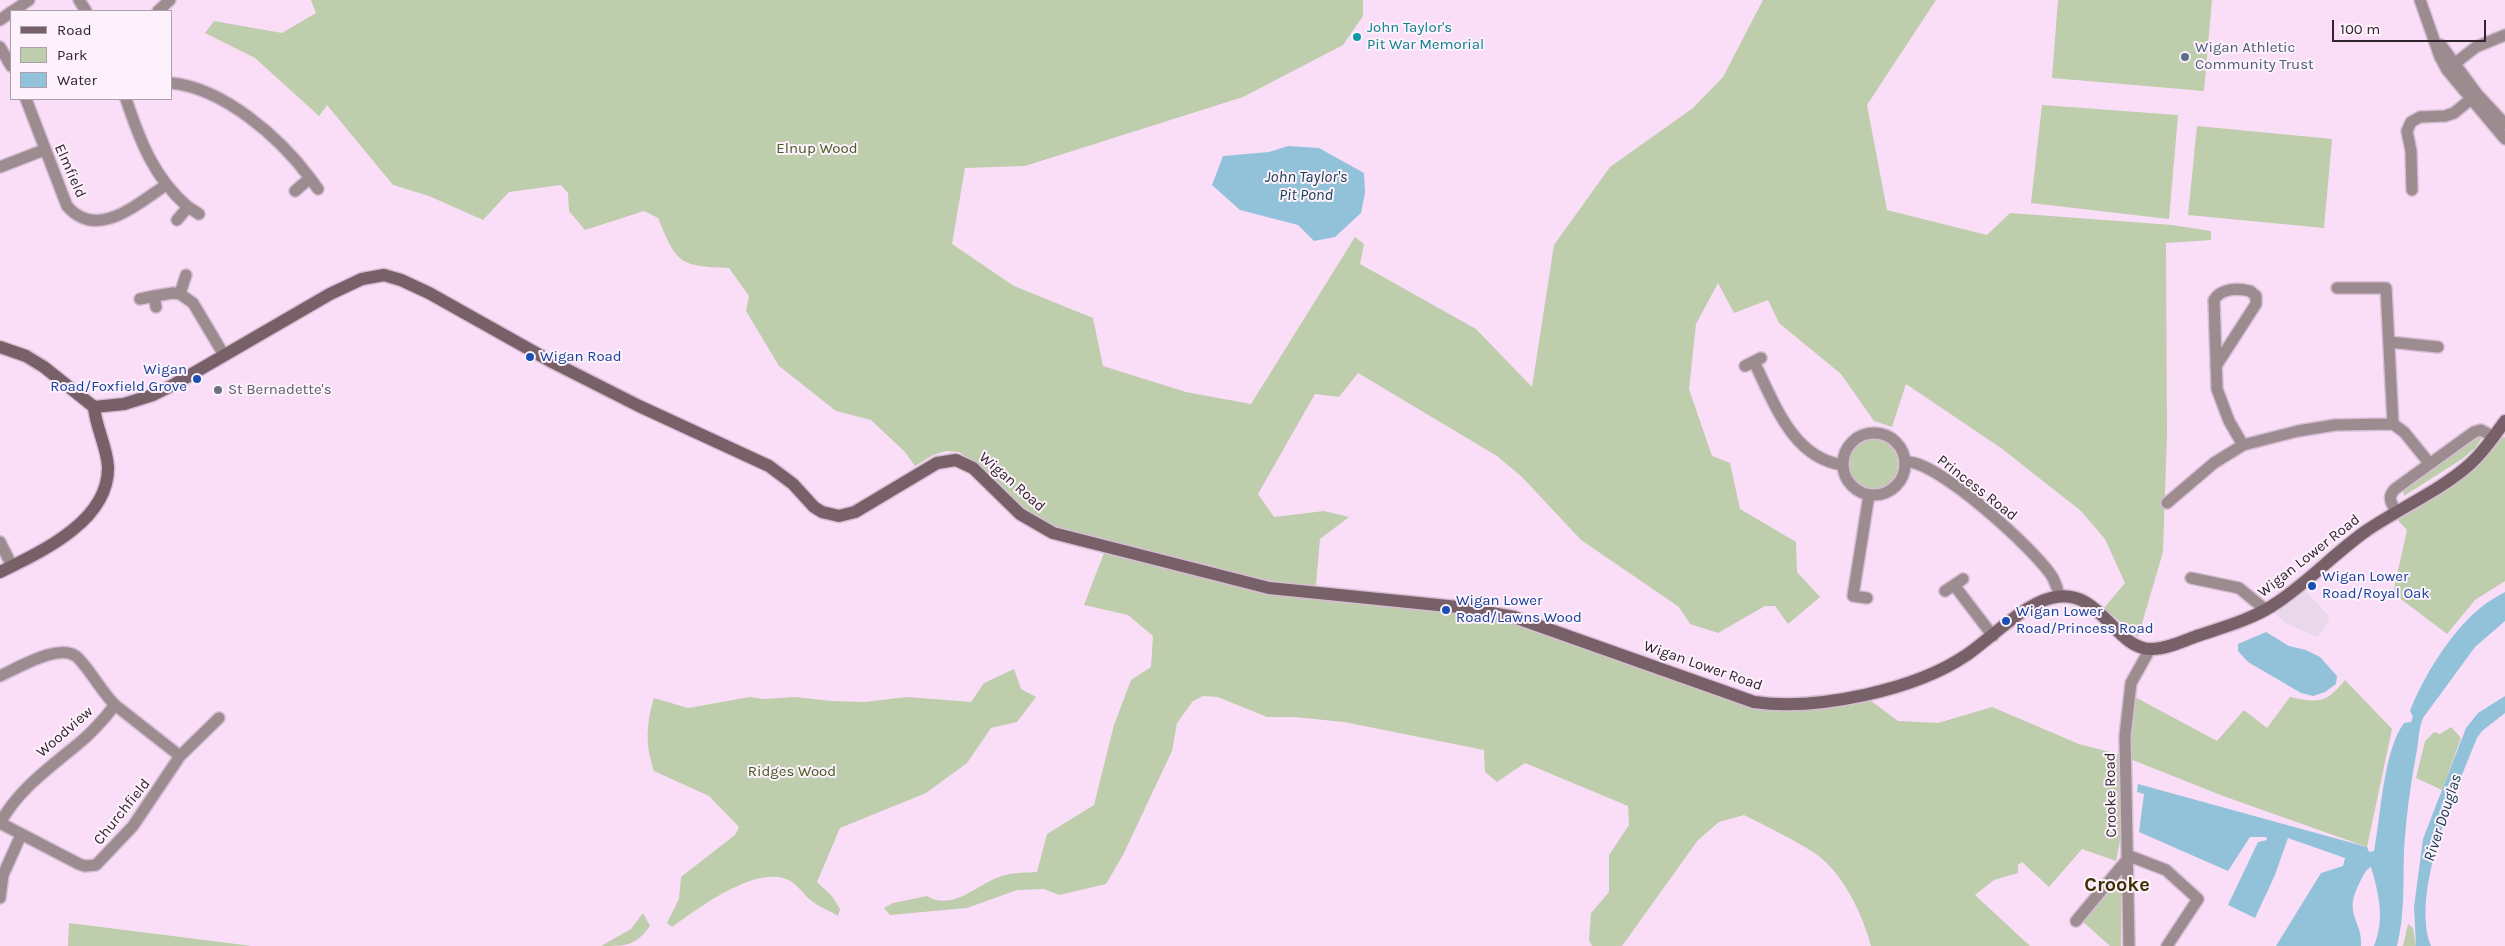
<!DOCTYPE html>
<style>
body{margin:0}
#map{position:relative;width:2505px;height:946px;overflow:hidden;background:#fadef8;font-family:Karla,sans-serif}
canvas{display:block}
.legend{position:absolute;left:10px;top:10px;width:162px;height:90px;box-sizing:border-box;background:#fdf1fc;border:1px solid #ab9faa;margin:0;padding:6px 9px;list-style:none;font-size:15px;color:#30252f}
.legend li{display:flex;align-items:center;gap:10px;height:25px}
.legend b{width:25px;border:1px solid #ab9faa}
.scale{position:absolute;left:2332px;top:20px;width:154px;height:22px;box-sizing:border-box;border:2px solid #30252f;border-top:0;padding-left:6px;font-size:15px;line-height:18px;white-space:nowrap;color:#30252f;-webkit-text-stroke:4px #fdf1fc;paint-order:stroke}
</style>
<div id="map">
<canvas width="2505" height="946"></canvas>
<ul class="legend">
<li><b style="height:6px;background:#776067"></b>Road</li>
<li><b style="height:14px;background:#becdab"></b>Park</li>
<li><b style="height:14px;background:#92c2d9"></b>Water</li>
</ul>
<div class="scale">100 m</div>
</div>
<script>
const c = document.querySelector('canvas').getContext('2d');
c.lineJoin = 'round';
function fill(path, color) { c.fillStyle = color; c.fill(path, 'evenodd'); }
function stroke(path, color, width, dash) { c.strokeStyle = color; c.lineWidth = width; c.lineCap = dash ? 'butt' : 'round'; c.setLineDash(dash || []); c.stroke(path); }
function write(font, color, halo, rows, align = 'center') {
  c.font = font + ' Karla,sans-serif'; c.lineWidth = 4; c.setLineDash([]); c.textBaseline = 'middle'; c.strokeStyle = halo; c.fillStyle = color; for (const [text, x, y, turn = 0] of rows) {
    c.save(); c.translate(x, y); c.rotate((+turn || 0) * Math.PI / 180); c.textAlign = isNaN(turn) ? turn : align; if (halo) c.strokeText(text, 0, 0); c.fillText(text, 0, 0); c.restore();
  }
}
const commercial = new Path2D(`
 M2303 588 2328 615 2329 620 2318 637 2287 624 2275 614Z`);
const green = new Path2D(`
 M311 0H1363V16L1343 45 1243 97 1025 166 965 168 952 244 1014 286 1093 318 1103 366 1186 392 1251 404 1355 237 1364 244 1360 264 1476 329 1532 387 1554 245 1610 167 1693 108 1723 77 1763 0H1936L1867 105 1887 210 1987 235 2010 213 2172 225 2211 231V240L2166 243 2167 435 2163 552 2138 637 2104 608 2125 583 2105 539 2081 511 2001 448 1906 384 1892 427 1874 421 1841 374 1779 323 1768 300 1734 313 1718 283 1696 324 1689 389 1712 456 1730 463 1740 509 1796 542 1797 572 1820 597 1788 624 1775 606H1765L1718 633 1690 624 1679 607 1581 540 1522 477 1497 456 1358 373 1339 397 1315 394 1258 494 1274 517 1324 511 1349 517 1320 539 1315 596 1434 608 1527 625 1768 708 1867 698 1898 721 1938 723 1992 707 2079 744 2121 755 2120 841 2116 861 2082 849 2049 887 2022 862 2018 865V873L1994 880 1975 895 2030 946H1871C1863 915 1843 873 1816 854 1793 839 1768 827 1744 815L1719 822 1698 840 1622 946H1592L1589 940 1591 913 1609 892V855L1629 825 1628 806 1525 763 1497 782 1485 772 1484 750 1344 722 1294 717H1267L1218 697 1203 696 1193 701 1177 723 1172 751 1123 855 1106 884 1059 895 1044 889 1017 890 967 908 890 915 884 908 893 903 927 896C955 913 980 880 1006 875 1016 872 1027 873 1037 872L1047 834 1094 805 1114 725 1131 680 1151 667 1153 636 1128 615 1084 605 1109 540 1055 529 1027 517 976 463 959 452 946 451 933 455 915 466 905 452 871 420 836 411 779 366 746 311 749 296 729 268C679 266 677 264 658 218L644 211 585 230 569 211 568 193 561 185 509 192 483 220 429 196 393 185 327 105 319 116 255 58 205 33 214 21 282 33 316 13Z
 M2058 0H2212L2204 91 2052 78Z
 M2042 105 2178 115 2169 219 2031 203Z
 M2197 126 2332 139 2324 228 2188 215Z
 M2477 436H2483L2475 448 2462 459 2404 496 2403 490Z
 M2505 437V581L2475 600 2447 634 2393 593 2407 530 2396 518C2432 495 2478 475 2501 438Z
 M1846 464a26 26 0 1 1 52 0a26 26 0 1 1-52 0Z
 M1014 669 1021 689 1036 697 1017 722 991 728 967 763 926 793 840 828 817 882 832 896 840 909 838 916C828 910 817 906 808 898 803 893 798 886 792 882 759 861 698 909 672 927L667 923 679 899 681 877 735 835 739 827 709 796 654 771C645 746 646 723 654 698L688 708 750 697 764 699 795 697 832 701 865 702 907 697 971 702 984 683Z
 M2345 680 2392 729 2367 847 2223 796 2130 759 2135 697 2217 741 2244 710 2267 728 2290 697C2318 703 2326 704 2345 680Z
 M2451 727 2461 738 2442 790 2416 778 2425 741 2434 732 2440 734Z
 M2121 872V946H2110L2081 920Z
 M643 913 650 926C635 946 628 946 601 946L631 929Z
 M69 923 252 946H68Z
 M2408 924 2413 928 2416 946H2403Z`);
const water = new Path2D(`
 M1288 146 1319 148 1364 173 1365 193 1361 213 1335 237 1314 241 1298 225 1240 210 1212 185 1223 156 1269 152Z
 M2505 592V621L2475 647 2423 718C2418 730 2419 742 2416 755 2410 787 2406 818 2404 850 2403 883 2405 914 2397 946H2374C2385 919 2379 895 2371 867 2365 870 2363 876 2360 882 2342 915 2363 920 2361 946H2276L2321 873 2343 866 2345 858 2288 838 2275 875 2255 918 2228 905 2258 842 2267 840 2266 837H2250L2228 871 2139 832 2144 794 2137 792 2138 784 2367 847 2369 852 2374 851C2381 816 2383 751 2404 723L2411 722 2413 717 2410 711C2423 677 2451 632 2479 609 2487 602 2496 597 2505 592Z
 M2266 632 2289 646 2306 650 2320 657 2337 676 2336 684 2325 692 2313 696 2301 693 2248 662 2238 651V644Z
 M2505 696V713L2482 731 2477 738C2456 790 2410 892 2431 946H2416L2414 907 2423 839 2466 728 2478 713Z`);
const street = new Path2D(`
 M79 0 86 11
 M2420 0 2440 57 2447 70 2505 139
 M13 11 29 0
 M158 11 170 0
 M0 20 11 12
 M2441 45 2477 94 2505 124
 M0 47 11 66
 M2449 68 2476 47 2505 35
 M171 83C224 88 280 138 310 178
 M26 99 67 206C97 241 137 204 166 185
 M126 99C140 141 154 178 188 207
 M0 167 44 150
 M2412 190 2411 151 2407 131 2411 122 2420 117 2445 116 2454 113 2477 94
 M295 191 310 178 318 189
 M177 220 188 207 199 214
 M2337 288H2386L2393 424
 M180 294 193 303 224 355
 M154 296 173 293 180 294 186 275
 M140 299 154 296 156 307
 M2389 342 2438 347
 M1754 362C1774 402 1792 458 1843 465
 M1745 366 1761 358
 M2216 366 2256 304V296L2250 291C2238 288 2221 288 2214 300L2217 389 2229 421 2243 445
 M1843 464a31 31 0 1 1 62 0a31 31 0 1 1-62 0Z
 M1905 462C1935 458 2037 551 2053 578 2056 584 2058 590 2059 596
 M2167 503 2214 463 2243 445 2298 431 2335 425 2393 424 2404 432 2430 464
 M2396 511C2391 503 2387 497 2395 489L2474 432 2481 430 2494 437
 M0 542 12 566
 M2191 578 2239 588 2266 610
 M1954 585 1993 636
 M1945 591 1963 579
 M1867 598 1853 596 1869 495
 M0 676C18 668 63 640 79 659 93 674 101 691 115 705 104 719 92 733 78 744 48 769 19 789 0 823
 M115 705 180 756
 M0 823 79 864 85 866 96 865 133 826 180 756 219 718
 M2127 855 2166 870 2198 899 2167 946
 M0 898 3 875 21 835
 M2076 921 2126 861
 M2129 946 2125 736 2131 683 2150 649`);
const secondary = new Path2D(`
 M0 347 26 356 44 367 94 407 124 404 153 395 173 385 330 294 362 279 384 275 401 280 429 293 552 362 639 406 769 466 793 484 814 507 822 512 839 516 855 512 937 463 956 460 973 468 1020 514 1053 533 1269 588 1458 607 1514 617 1754 702C1817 711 1916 690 1968 654 1992 637 2023 605 2051 598 2100 585 2114 649 2151 649 2167 649 2183 641 2197 636 2224 627 2254 619 2278 602 2309 581 2335 553 2366 531 2398 509 2441 490 2469 465 2484 452 2494 436 2505 421
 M0 572C41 552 109 521 108 467 107 447 96 428 94 407`);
const markers = [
 [1357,37,5,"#0f9aa8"],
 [2185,57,5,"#5c6f8a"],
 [530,357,5,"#1a4fb4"],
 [197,379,5,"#1a4fb4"],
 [218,390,5,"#6b7280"],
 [2312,586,5,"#1a4fb4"],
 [1446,610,5,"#1a4fb4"],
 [2006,621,5,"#1a4fb4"]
];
const cultureNames = [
 ["John Taylor's",1367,28],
 ["Pit War Memorial",1367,45]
];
const serviceNames = [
 ["Wigan Athletic",2195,48],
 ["Community Trust",2195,65]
];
const parkNames = [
 ["Elnup Wood",817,149],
 ["Ridges Wood",792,772]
];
const streetNames = [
 ["Elmfield",70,171,66],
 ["Wigan Road",1012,482,41],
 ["Princess Road",1977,488,38],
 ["Wigan Lower Road",2309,556,-38],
 ["Wigan Lower Road",1703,666,19],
 ["Woodview",65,732,-41],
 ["Crooke Road",2111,795,-91],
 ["Churchfield",122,812,-51]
];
const transitNames = [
 ["Wigan Road",540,357],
 ["Wigan",187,370,"right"],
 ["Road/Foxfield Grove",187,387,"right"],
 ["Wigan Lower",2322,577],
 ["Road/Royal Oak",2322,594],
 ["Wigan Lower",1456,601],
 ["Road/Lawns Wood",1456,618],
 ["Wigan Lower",2016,612],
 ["Road/Princess Road",2016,629]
];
const worshipNames = [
 ["St Bernadette's",228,390]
];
const waterNames = [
 ["John Taylor's",1306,177],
 ["Pit Pond",1306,195],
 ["River Douglas",2443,818,-72]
];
const districtNames = [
 ["Crooke",2117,885]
];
fill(commercial, '#e9d8e9');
fill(green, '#becdab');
fill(water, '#92c2d9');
stroke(street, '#d6bdd4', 14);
stroke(secondary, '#d6bdd4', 15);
stroke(street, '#9c8c90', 11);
stroke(secondary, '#776067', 12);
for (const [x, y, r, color] of markers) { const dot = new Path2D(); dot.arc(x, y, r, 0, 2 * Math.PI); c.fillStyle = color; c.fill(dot); stroke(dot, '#fdf1fc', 2); }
write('15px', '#0d838f', '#fdf1fc', cultureNames, 'left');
write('15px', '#4e5e75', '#fdf1fc', serviceNames, 'left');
write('15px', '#455b1f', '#fdf1fc', parkNames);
write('15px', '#30252f', '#fdf1fc', streetNames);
write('15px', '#164399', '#fdf1fc', transitNames, 'left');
write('15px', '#5b616d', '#fdf1fc', worshipNames, 'left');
write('italic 16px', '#123b4c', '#fdf1fc', waterNames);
write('bold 20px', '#3f3106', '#fdf1fc', districtNames);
</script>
